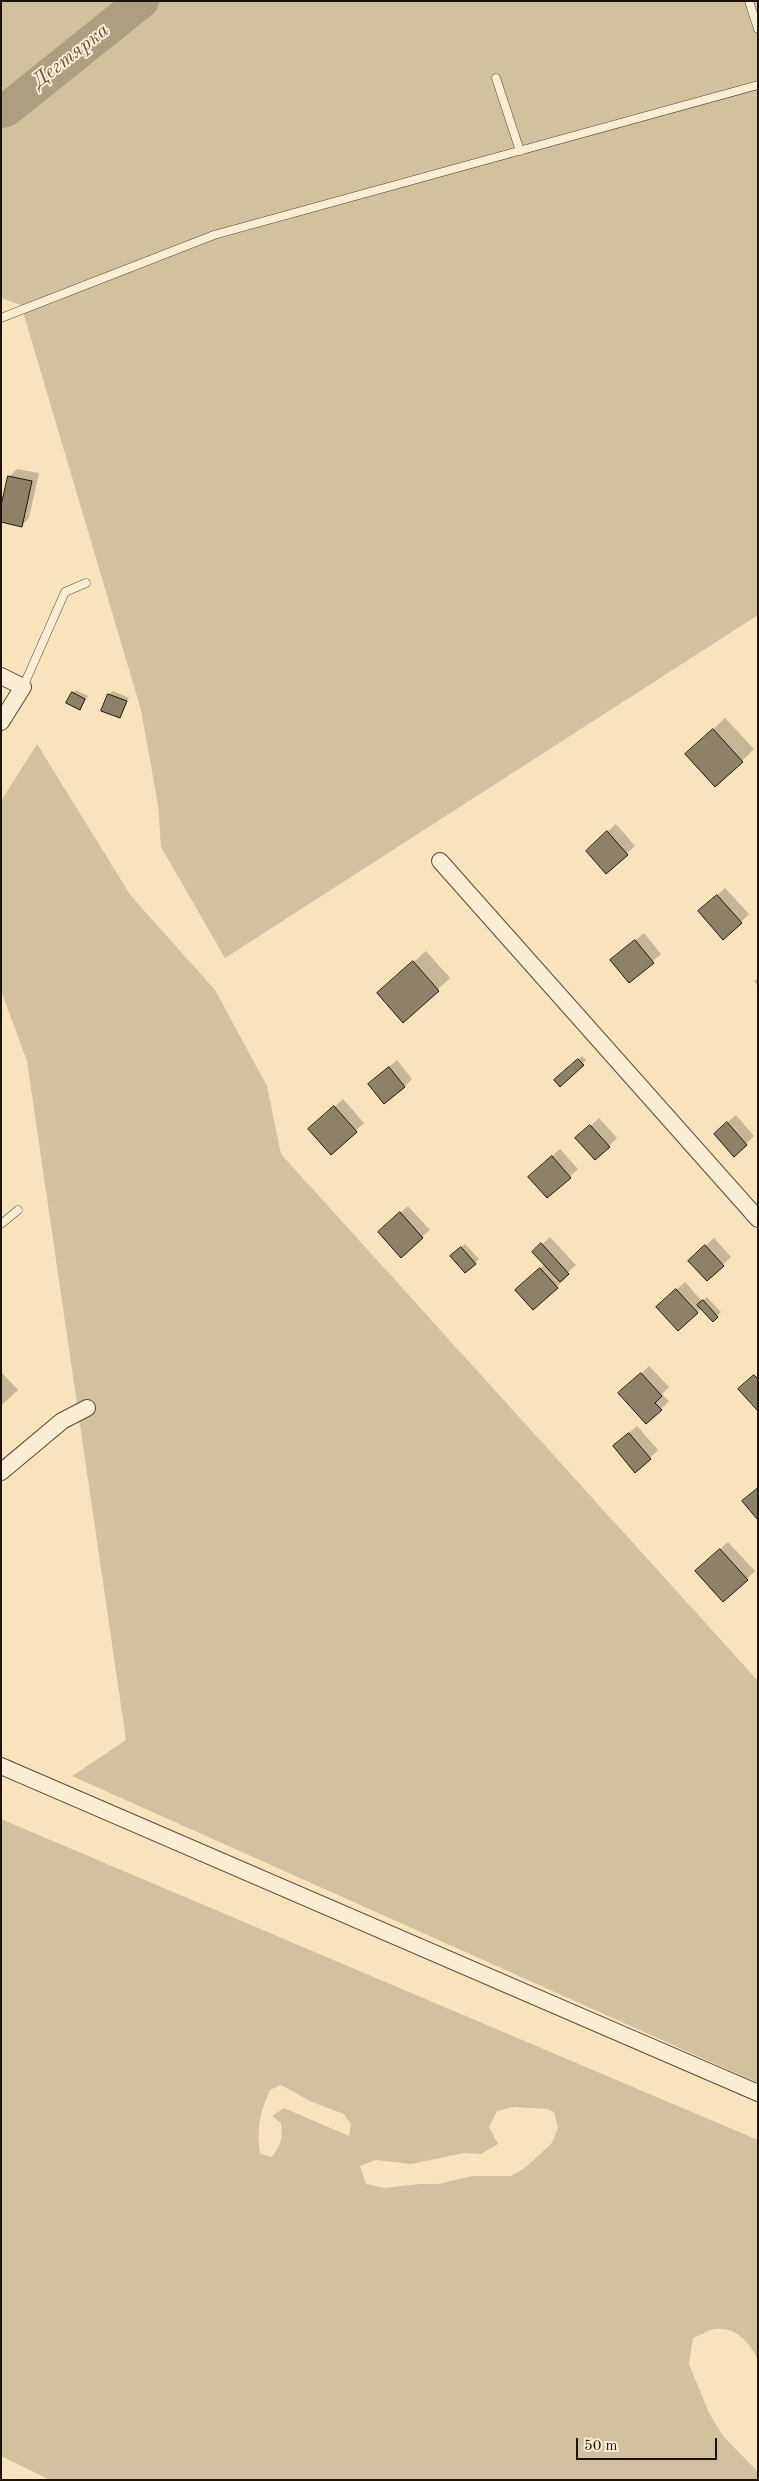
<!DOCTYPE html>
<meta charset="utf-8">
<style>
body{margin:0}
#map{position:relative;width:759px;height:2481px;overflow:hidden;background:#f8e3bd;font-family:"Old Standard TT",serif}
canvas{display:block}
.frame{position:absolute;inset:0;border:2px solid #1e140c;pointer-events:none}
.scale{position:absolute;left:576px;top:2438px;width:141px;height:22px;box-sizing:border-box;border:2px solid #1e140c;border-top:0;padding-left:6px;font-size:15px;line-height:18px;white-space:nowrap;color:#1e140c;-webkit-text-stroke:4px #faedd4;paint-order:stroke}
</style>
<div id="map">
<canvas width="759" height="2481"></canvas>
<div class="frame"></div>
<div class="scale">50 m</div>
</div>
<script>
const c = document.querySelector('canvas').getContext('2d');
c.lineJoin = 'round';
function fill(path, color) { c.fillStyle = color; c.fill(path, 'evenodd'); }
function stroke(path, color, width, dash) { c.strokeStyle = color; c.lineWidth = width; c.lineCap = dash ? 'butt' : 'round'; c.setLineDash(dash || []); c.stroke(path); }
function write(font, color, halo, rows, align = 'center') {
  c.font = font + ' "Old Standard TT",serif'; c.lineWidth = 4; c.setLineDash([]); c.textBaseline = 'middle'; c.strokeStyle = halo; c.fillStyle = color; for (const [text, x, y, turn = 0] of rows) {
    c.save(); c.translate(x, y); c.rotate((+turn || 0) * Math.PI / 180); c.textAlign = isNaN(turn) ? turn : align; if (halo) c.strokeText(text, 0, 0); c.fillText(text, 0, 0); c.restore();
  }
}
const green = new Path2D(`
 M1 1H758V615L225 958 161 847 158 805 141 710 21 305 1 298Z
 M37 744 131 896 215 990 267 1086 281 1154 758 1681V2083L72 1776 126 1740 27 1061 1 991V801Z
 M1 1819 758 2140V2360C750 2343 737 2327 715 2329 708 2330 699 2336 693 2338L689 2364 709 2413 723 2436 758 2472V2480H50L1 2456ZM281 2085 312 2102 344 2114 351 2124 349 2136 284 2108 272 2116 281 2123C283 2137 281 2145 272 2157L260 2154C257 2127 259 2115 270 2090ZM514 2107 547 2109 554 2112 558 2128 552 2143 526 2167 511 2176H472L438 2184H419L384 2188 366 2184 360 2166 376 2160 411 2164 464 2153 481 2154 498 2144 489 2127 497 2111Z`);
const shadow = new Path2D(`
 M17 469 39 473 29 518 22 525 9 477Z
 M76 690 88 696 80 709 73 693Z
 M113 691 129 698 119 717 109 694Z
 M725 718 754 749 742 761 686 754Z
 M616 824 635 846 606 872 595 843Z
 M725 888 749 914 741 922 707 904Z
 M644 933 661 954 629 981 612 960Z
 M426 951 450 978 404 1021 391 982Z
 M758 978V986L754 981Z
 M582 1056 586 1060 560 1085 556 1080Z
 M397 1060 412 1079 404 1087 377 1077Z
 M343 1099 364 1123 331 1153 318 1122Z
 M736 1115 754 1136 746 1144 723 1126Z
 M599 1118 617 1138 609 1146 585 1131Z
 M560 1149 578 1169 547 1197 538 1169Z
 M408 1206 430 1230 422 1237 387 1224Z
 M550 1237 576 1265 563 1277 565 1279 534 1308 525 1282 545 1264 534 1252Z
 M714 1238 731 1257 707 1280 698 1253Z
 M465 1244 479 1259 475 1263 452 1256Z
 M685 1282 702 1301 707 1297 721 1312 713 1320 702 1308 678 1330 666 1299Z
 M649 1366 669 1387 662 1394 669 1401 661 1409 628 1386Z
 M1 1372 18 1390 1 1406Z
 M637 1426 658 1450 636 1471 622 1439Z
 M728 1542 755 1571 747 1579 705 1563Z`);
const river = new Path2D(`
 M1 111 6 110 142 1`);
const building = new Path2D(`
 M8 476 32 481 22 527 1 522V506Z
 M72 692 85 699 80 710 66 703Z
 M108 694 127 701 120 718 101 711Z
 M713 729 743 762 715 787 685 754Z
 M607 831 628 855 606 874 586 851Z
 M717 895 742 923 723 940 698 911Z
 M635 940 654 963 629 983 610 960Z
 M413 961 439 991 403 1023 377 993Z
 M578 1059 584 1065 560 1087 554 1080Z
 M389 1067 405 1087 384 1104 368 1084Z
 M334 1106 357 1132 331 1155 308 1129Z
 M727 1122 747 1145 734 1157 714 1134Z
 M590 1125 610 1147 595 1160 575 1138Z
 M552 1156 571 1178 547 1198 528 1177Z
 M400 1212 423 1238 401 1258 378 1232Z
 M541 1243 569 1274 560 1282 532 1252Z
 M705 1245 724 1266 707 1281 688 1261Z
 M461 1247 476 1264 465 1273 450 1256Z
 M540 1268 558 1288 533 1310 515 1290Z
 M676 1289 698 1313 678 1331 656 1307Z
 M703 1300 718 1317 713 1322 697 1305Z
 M641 1373 662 1396 655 1403 662 1410 646 1424 618 1393Z
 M754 1375 758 1379V1411L738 1389Z
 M629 1433 651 1459 635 1473 613 1446Z
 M758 1488V1520L742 1501Z
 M720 1549 748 1580 723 1602 695 1571Z`);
const lane = new Path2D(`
 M749 1 758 29
 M496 78 520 151
 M1 318 214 235 758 85
 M23 687 65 592 86 583
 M1 1224 18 1210`);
const street = new Path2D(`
 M1 676 23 687 1 722
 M440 861 758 1219
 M1 1472 62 1421 87 1408
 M1 1766 758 2093`);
const waterNames = [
 ["Дегтярка",71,56,-38]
];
fill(green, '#d3c09f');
fill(shadow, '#0003');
stroke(river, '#ae9d81', 34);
fill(building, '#8f8068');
stroke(building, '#1e140c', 1);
stroke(lane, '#544838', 9);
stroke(street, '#544838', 18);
stroke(lane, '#faedd4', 8);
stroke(street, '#faedd4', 16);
write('italic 20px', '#5f5241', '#faedd4', waterNames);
</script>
